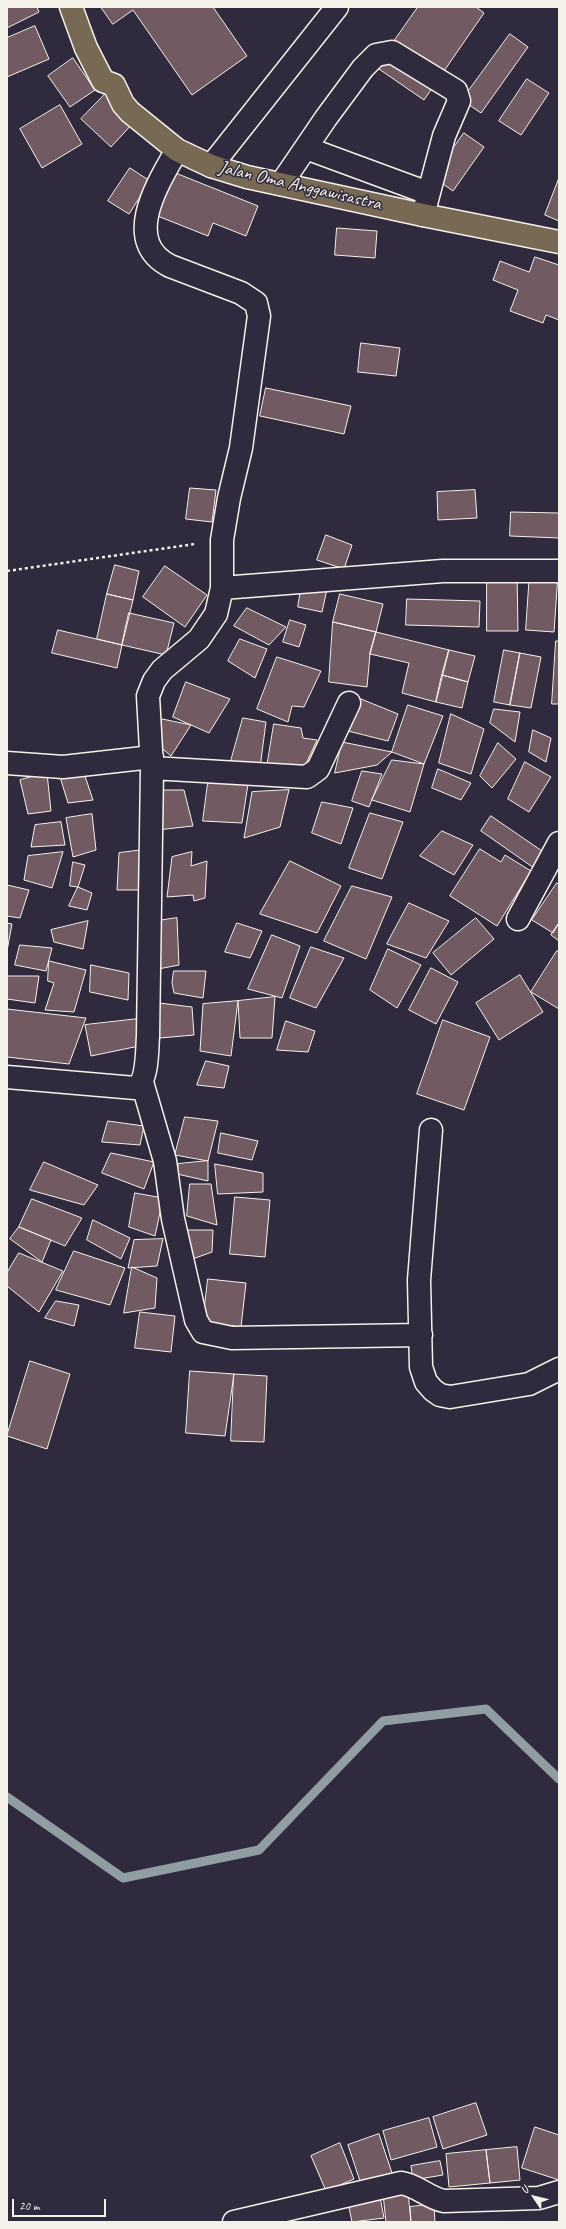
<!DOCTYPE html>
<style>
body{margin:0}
#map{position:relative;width:566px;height:2229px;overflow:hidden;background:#2f2a3d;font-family:Caveat,sans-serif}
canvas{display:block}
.frame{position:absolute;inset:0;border:8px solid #f4f1e8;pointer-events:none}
.north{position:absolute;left:514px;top:2177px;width:40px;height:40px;-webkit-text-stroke:3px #2f2a3d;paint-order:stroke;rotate:305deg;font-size:11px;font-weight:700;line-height:16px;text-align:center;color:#f4f1e8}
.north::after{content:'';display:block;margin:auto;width:14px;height:18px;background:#f4f1e8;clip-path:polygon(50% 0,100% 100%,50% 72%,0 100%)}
.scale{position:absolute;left:12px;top:2199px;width:94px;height:18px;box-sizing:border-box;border:2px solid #f4f1e8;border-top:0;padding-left:5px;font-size:12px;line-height:14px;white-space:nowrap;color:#f4f1e8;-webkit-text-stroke:3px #2f2a3d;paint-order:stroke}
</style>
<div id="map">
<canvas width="566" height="2229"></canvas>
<div class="frame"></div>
<div class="north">U</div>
<div class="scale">20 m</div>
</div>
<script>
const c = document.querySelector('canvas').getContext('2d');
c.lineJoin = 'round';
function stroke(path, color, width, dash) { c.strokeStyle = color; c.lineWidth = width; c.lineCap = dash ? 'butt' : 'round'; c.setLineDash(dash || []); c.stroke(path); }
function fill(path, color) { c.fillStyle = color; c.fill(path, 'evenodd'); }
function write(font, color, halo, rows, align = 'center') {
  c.font = font + ' Caveat,sans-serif'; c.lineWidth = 3; c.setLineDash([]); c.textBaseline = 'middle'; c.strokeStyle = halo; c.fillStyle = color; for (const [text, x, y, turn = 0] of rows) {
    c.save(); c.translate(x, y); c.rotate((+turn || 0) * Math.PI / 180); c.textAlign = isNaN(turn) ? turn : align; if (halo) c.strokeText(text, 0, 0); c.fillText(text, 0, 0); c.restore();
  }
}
const stream = new Path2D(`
 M7 1797 123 1878 259 1850 383 1721 486 1709 559 1779`);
const building = new Path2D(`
 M7 7H37L39 12 7 28Z
 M101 7H213L247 56 192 95 133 10 113 24Z
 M418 7H476L484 13 424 100 376 67Z
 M35 26 49 59 7 77V38Z
 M510 34 528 47 481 113 462 100Z
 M73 58 95 90 70 107 48 76Z
 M527 79 549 93 521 135 499 121Z
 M114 85 134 122 111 147 81 119Z
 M60 105 82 144 42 168 20 129Z
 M464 133 484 147 453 191 433 177Z
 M130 168 150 181 129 214 108 201Z
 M173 172 258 206 246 236 213 223 208 236 155 215Z
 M559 178V221L545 215Z
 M337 228 377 231 375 258 335 255Z
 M535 257 559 265V320L546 315 543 323 510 311 518 290 493 280 500 261 529 272Z
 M361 343 400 348 396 376 358 372Z
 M266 388 351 406 344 434 260 416Z
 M190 488 216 490 212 522 186 519Z
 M475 490 477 518 438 520 437 492Z
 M511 512 559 513V538L510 536Z
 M326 535 352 545 344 569 317 560Z
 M115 565 139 571 133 600 107 594Z
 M165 566 207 595 185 627 143 597Z
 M530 572 558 574 554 632 526 630Z
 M487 573H517L518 631H487Z
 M302 584 327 589 322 612 298 607Z
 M107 594 133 600 122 645 97 639Z
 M340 594 383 604 376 632 333 622Z
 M407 599 480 601 479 627 406 625Z
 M247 608 286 627 269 645 234 626Z
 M129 613 174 623 166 655 122 645Z
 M290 620 306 625 299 647 283 642Z
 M333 622 376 632 370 654 367 687 329 682Z
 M58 630 122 645 117 668 52 653Z
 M376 632 449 650 436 702 402 693 409 663 370 654Z
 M240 639 267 649 255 678 228 661Z
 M556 641H559V704H552Z
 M449 650 475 656 468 682 442 675Z
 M504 650 520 653 510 705 494 702Z
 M520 653 541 657 531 708 510 705Z
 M277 657 321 671 304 707 292 706 288 722 257 709Z
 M442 675 468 682 462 708 436 702Z
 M186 682 230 699 209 733 173 717Z
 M361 699 398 714 388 741 348 731Z
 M408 705 443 716 424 764 392 752Z
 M494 709 520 712 515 742 490 723Z
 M451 714 484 729 471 774 439 763Z
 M243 718 266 722 260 768 231 761Z
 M162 719 191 725 171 756 158 745Z
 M274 724 301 728 303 738 317 740 305 766 267 767Z
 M533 730 551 738 546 762 529 752Z
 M342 742 392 752 377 765 335 773Z
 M498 743 516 759 492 788 480 776Z
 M392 760 424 764 410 812 372 800Z
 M525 762 551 777 529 812 508 799Z
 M438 769 471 783 461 800 432 788Z
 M362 771 382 774 369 807 352 801Z
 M47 773 51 811 28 814 20 780Z
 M84 773 93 800 68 803 60 777Z
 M208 783 248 784 242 823 203 821Z
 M156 790H184L193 826 157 830Z
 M289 790 280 827 244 838 252 792Z
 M322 802 353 808 341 844 312 833Z
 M370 813 403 822 382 879 349 868Z
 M92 814 96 850 73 857 66 818Z
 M491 816 545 853 534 868 481 831Z
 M61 822 65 845 31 847 35 825Z
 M442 831 473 845 454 875 420 856Z
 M480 849 501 862 505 855 531 871 497 926 450 896Z
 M143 850 145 890H117L119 853Z
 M63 852 52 888 24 880 28 856Z
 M192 852 191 866 207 861 205 898 194 901 193 895 167 897 172 857Z
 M290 861 341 886 317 933 260 914Z
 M73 862 85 865 78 887 70 886Z
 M557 883 559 885V923L553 933 532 920Z
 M7 885 29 890 20 918 7 916Z
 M352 886 392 897 366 959 324 941Z
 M78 887 92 893 87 910 69 906Z
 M409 903 449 921 426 958 387 944Z
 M177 918 179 965 158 969 157 921Z
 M476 918 494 939 451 975 433 953Z
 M88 921 83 949 54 942 51 930Z
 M7 923 12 924 7 951Z
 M237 923 262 931 250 958 225 952Z
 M559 923V941L551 935Z
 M272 935 300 946 282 998 248 989Z
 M20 945 52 948 46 971 15 965Z
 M311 947 344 958 316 1008 290 998Z
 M388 949 421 965 397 1008 370 990Z
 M557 951 559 952V1009L531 992Z
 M49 961 86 970 74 1012 45 1010 54 983 48 981Z
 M91 965 129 973 128 1000 90 992Z
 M431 968 458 982 436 1024 409 1010Z
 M174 971H206L203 998 174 993 172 983Z
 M520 975 543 1012 499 1040 476 1003Z
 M7 976H39L35 1003 7 999Z
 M275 997 272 1038H240L238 1001Z
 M238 1001 231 1056 200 1051 203 1004Z
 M159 1003 192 1007 194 1035 160 1038Z
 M7 1009 86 1018 69 1064 7 1057Z
 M138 1019 139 1046 91 1056 85 1025Z
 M443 1020 490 1037 464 1110 417 1094Z
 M286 1021 315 1031 308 1052 277 1050Z
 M206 1061 229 1066 224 1088 197 1085Z
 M185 1117 218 1121 208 1161 175 1155Z
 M108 1121 144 1126 140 1145 102 1142Z
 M221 1133 258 1141 252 1160 218 1153Z
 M111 1153 154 1162 144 1189 102 1173Z
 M208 1161V1181L177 1174 178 1164Z
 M44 1162 98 1185 84 1205 30 1190Z
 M215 1164 263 1173V1192L218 1194Z
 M190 1184H211L217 1225 187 1216Z
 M135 1193 163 1198 155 1236 129 1227Z
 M235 1197 270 1200 265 1257 230 1254Z
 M32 1199 82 1218 65 1246 19 1227Z
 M93 1220 130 1238 121 1259 87 1240Z
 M19 1227 51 1240 42 1262 10 1239Z
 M187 1230H213L212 1252 187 1261Z
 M163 1239 157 1266 128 1268 134 1240Z
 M74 1251 125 1268 110 1305 56 1290Z
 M19 1253 63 1271 39 1312 7 1286V1273Z
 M132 1267 157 1278 155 1308 124 1313Z
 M208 1279 246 1283 241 1327 203 1322Z
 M56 1301 79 1305 74 1326 45 1318Z
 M140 1312 175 1316 171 1352 135 1348Z
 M30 1361 70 1374 47 1449 7 1436Z
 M190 1371 234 1374 225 1436 186 1433Z
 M234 1374 267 1376 264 1442 231 1441Z
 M476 2103 487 2135 443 2149 433 2117Z
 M429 2118 437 2147 391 2160 383 2131Z
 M535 2127 559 2135V2180L522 2168Z
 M379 2134 392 2173 361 2184 348 2145Z
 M340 2143 354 2179 326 2191 311 2156Z
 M517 2147 520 2180 490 2183 486 2150Z
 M486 2150 490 2183 449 2187 446 2154Z
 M440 2161 443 2175 413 2180 411 2166Z
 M408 2192 411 2222H386L383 2194Z
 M380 2197 384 2218 352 2222 348 2203Z
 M434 2204 435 2222H411L410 2207Z`);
const path = new Path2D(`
 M7 571 195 544`);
const minor = new Path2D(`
 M306 148 428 193
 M211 166 337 7
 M281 184 326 118 363 68 376 55 392 52 456 91 459 101 444 136 423 215
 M222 588 443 571H559
 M7 763 63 767 152 757
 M152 768 307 777 318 769 349 703
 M518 919 559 843
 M7 1077 135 1088C148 1082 147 1049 148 1036L152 768 148 696 154 681 162 670 199 639 216 614 222 588V540L229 498 241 448 259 316 256 303 241 293 170 266C121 241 158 183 177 150
 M142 1082 165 1161 173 1219 196 1320 203 1332 232 1338 421 1335
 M431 1130 419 1280 421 1367 426 1382 433 1390 440 1395 450 1397 529 1384 559 1369
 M234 2222 401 2183C417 2185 428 2198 444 2201L539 2198 559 2192`);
const major = new Path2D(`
 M71 7 86 48 103 81 114 85 123 104 130 112 177 150 211 166 247 177 423 215 559 242`);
const streetNames = [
 ["Jalan Oma Anggawisastra",300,186,13]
];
stroke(stream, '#909ea4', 9);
fill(building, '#715a61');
stroke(building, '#f4f1e8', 1);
stroke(minor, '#f4f1e8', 25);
stroke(major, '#f4f1e8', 25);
stroke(path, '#f4f1e8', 2.5, [3, 3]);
stroke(minor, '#2f2a3d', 22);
stroke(major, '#786954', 22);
write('19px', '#f4f1e8', '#2f2a3d', streetNames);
</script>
